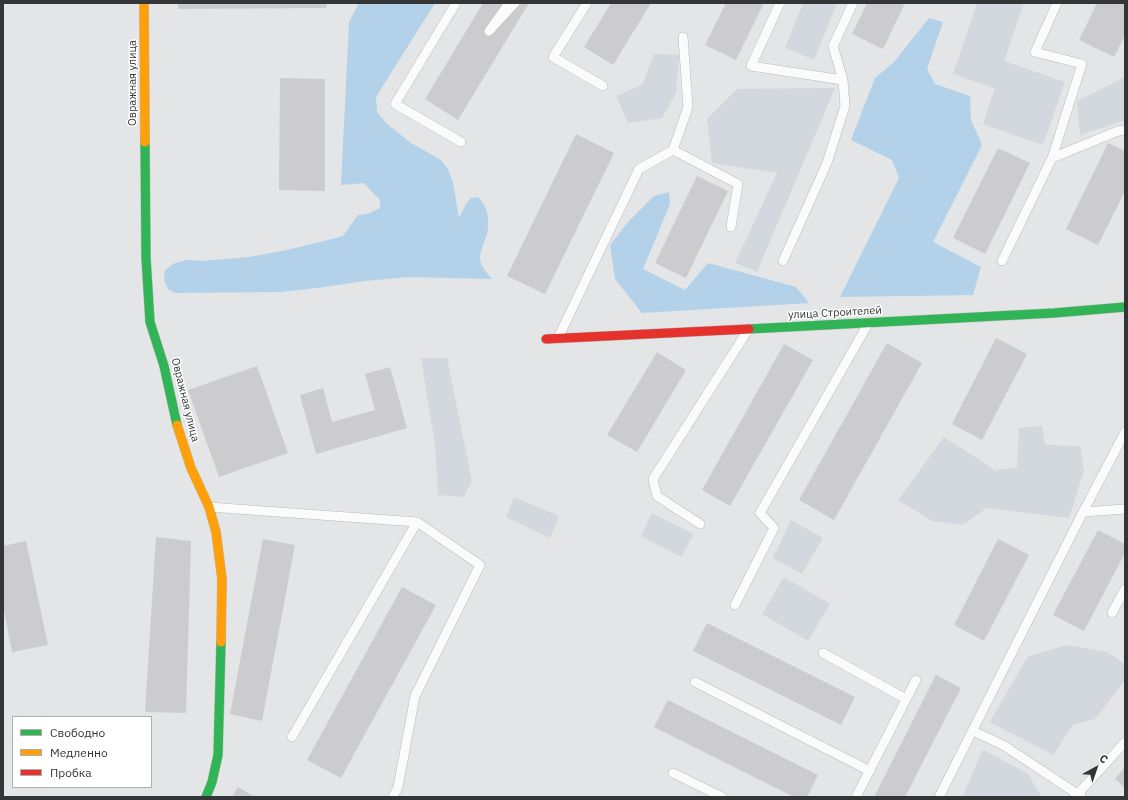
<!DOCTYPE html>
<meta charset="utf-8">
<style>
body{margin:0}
#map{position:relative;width:1128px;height:800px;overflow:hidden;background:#e3e5e7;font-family:"IBM Plex Sans",sans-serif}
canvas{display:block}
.frame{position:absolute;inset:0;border:4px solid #343536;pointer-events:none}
.legend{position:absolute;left:12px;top:716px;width:140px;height:72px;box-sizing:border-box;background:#fff;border:1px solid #aeaeaf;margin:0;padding:5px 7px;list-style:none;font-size:12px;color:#343536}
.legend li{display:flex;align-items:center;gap:8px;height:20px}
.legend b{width:20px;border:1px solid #aeaeaf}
.north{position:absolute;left:1076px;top:748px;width:40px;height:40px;-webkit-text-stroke:3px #fff;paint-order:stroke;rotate:40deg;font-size:11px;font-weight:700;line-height:16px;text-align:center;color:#343536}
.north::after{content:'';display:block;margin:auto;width:14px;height:18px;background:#343536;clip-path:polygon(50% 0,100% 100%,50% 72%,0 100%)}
</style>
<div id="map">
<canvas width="1128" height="800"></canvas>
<div class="frame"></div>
<ul class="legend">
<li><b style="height:5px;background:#30b455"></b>Свободно</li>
<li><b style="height:5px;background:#ff9f0a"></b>Медленно</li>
<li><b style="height:5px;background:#e5322d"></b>Пробка</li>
</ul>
<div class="north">С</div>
</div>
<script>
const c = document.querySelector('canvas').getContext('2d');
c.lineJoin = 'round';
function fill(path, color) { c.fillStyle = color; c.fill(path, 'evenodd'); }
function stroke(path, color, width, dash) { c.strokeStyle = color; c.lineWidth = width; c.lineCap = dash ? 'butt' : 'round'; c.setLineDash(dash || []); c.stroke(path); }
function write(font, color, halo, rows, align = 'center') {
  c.font = font + ' "IBM Plex Sans",sans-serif'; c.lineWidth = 3; c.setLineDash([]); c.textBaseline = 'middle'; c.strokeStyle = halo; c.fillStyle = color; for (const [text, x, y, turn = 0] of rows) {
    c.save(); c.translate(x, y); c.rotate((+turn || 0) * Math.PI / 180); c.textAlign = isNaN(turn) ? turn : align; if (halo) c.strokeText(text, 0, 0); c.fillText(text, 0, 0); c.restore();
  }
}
const built = new Path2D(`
 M803 3H837L814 60 785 48Z
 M977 3H1024L1004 61 1065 82 1043 145 983 124 995 88 953 74Z
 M654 54 679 55 676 93 662 118 628 123 616 96 642 85Z
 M1125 77V120L1080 135 1077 101Z
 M835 88 757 272 735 263 777 173 712 163 707 119 737 89Z
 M421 358H447L472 481 464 497 438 495 435 444Z
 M1042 426 1045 445 1080 446 1084 471 1069 518 987 508 962 525 932 521 898 500 944 437 995 470 1017 468 1019 428Z
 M514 497 559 516 550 538 506 517Z
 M652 513 694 534 681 557 641 536Z
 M791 520 823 538 802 574 773 558Z
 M784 577 830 604 808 641 762 614Z
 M1067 645 1107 652 1125 664V680L1095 719 1073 725 1053 755 990 722 1028 656Z
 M983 750 1027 773 1042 797H962Z`);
const green = new Path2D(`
 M359 3H435L376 97 377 112 387 124 411 143 441 160 448 169 453 183 459 218 466 204 471 198 478 197C488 206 490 221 487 234 485 241 480 250 480 258 480 266 487 273 492 279L408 277 365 281 317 288 281 292 175 293 168 289 164 280 165 270 175 263 187 260 202 261 249 257 287 250 332 239 343 236 358 215 367 214 380 208V200L364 183 341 185 349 22Z
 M929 18 943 22 927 69 935 84 970 96 971 120 982 145 933 242 981 267 973 295 840 297 899 178 892 160 851 140 875 78 894 62Z
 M669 192 670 204 643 269 685 290 708 263 796 287 809 303 642 313 615 279 610 245 628 222 654 196Z`);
const building = new Path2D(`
 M178 3H326L327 8 178 9Z
 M483 3H529L458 120 425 99Z
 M611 3H651L613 65 584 47Z
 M726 3H764L736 60 705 45Z
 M867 3H905L883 49 852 34Z
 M1097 3H1125V35L1114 57 1079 40Z
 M280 78 325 79V191L279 190Z
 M576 134 614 153 545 294 507 276Z
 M1108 143 1125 151V191L1098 245 1066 229Z
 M998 148 1030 163 985 254 953 238Z
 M697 176 728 191 686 278 655 263Z
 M996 338 1027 354 982 440 952 424Z
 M887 343 922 363 834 520 799 500Z
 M784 344 813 360 730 506 702 490Z
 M657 352 686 370 637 452 607 435Z
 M257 366 288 453 219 477 188 390Z
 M390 367 407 428 316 454 300 395 323 388 332 422 375 410 365 374Z
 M1098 530 1125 544V553L1084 631 1053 615Z
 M156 537 191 541 186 713 145 712Z
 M263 539 295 545 262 721 230 714Z
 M998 539 1029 555 984 641 954 625Z
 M26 541 48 645 12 652 3 606V546Z
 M402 587 436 605 341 778 307 760Z
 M707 623 855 697 841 725 693 651Z
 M936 675 961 688 905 797H874Z
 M668 700 818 775 807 797H794L654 727Z
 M1125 767V788L1115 779Z
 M238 787 255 797H232Z`);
const lane = new Path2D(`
 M456 3 395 104 461 142
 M509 3 489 31 515 3
 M587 3 553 57 603 86
 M780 3 751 66 843 80
 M673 150 738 184 731 227
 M1052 158 1118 131 1125 130
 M783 261 827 163 845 106 843 80 833 46 853 3
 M1002 261 1052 158 1082 64 1035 52 1057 3
 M558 338 639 169 673 150 688 107 683 37
 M209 507 417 522 480 565 415 696 398 787 393 797
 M1083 512 1125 432
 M700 524 657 496 653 479 748 330
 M735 605 774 528 760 513 868 324
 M1112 613 1125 589
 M823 653 906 699
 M695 682 870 771
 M973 731 1003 745 1082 797
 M292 737 417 522
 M673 773 722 797
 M856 797 916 680
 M939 797 1083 512 1125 509
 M1075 797 1125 742`);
const fast = new Path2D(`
 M145 142 146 258 150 322 164 366 177 425
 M749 329 1054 313 1125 307
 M206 797 212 782 218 755 221 642`);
const slow = new Path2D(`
 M144 3 145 142
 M177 425 191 468 209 507 216 532 222 579 221 642`);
const jam = new Path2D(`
 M546 339 749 329`);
const streetNames = [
 ["Овражная улица",133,83,-90],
 ["улица Строителей",835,313,-3],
 ["Овражная улица",185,400,76]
];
fill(built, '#d2d8dd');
fill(green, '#b3d1e9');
fill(building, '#ccccce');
stroke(lane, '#babbbc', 10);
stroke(fast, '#babbbc', 10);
stroke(slow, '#babbbc', 10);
stroke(jam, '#babbbc', 10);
stroke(lane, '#fbfbfb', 9);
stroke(fast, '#30b455', 9);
stroke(slow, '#ff9f0a', 9);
stroke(jam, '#e5322d', 9);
write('11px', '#343536', '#fff', streetNames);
</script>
